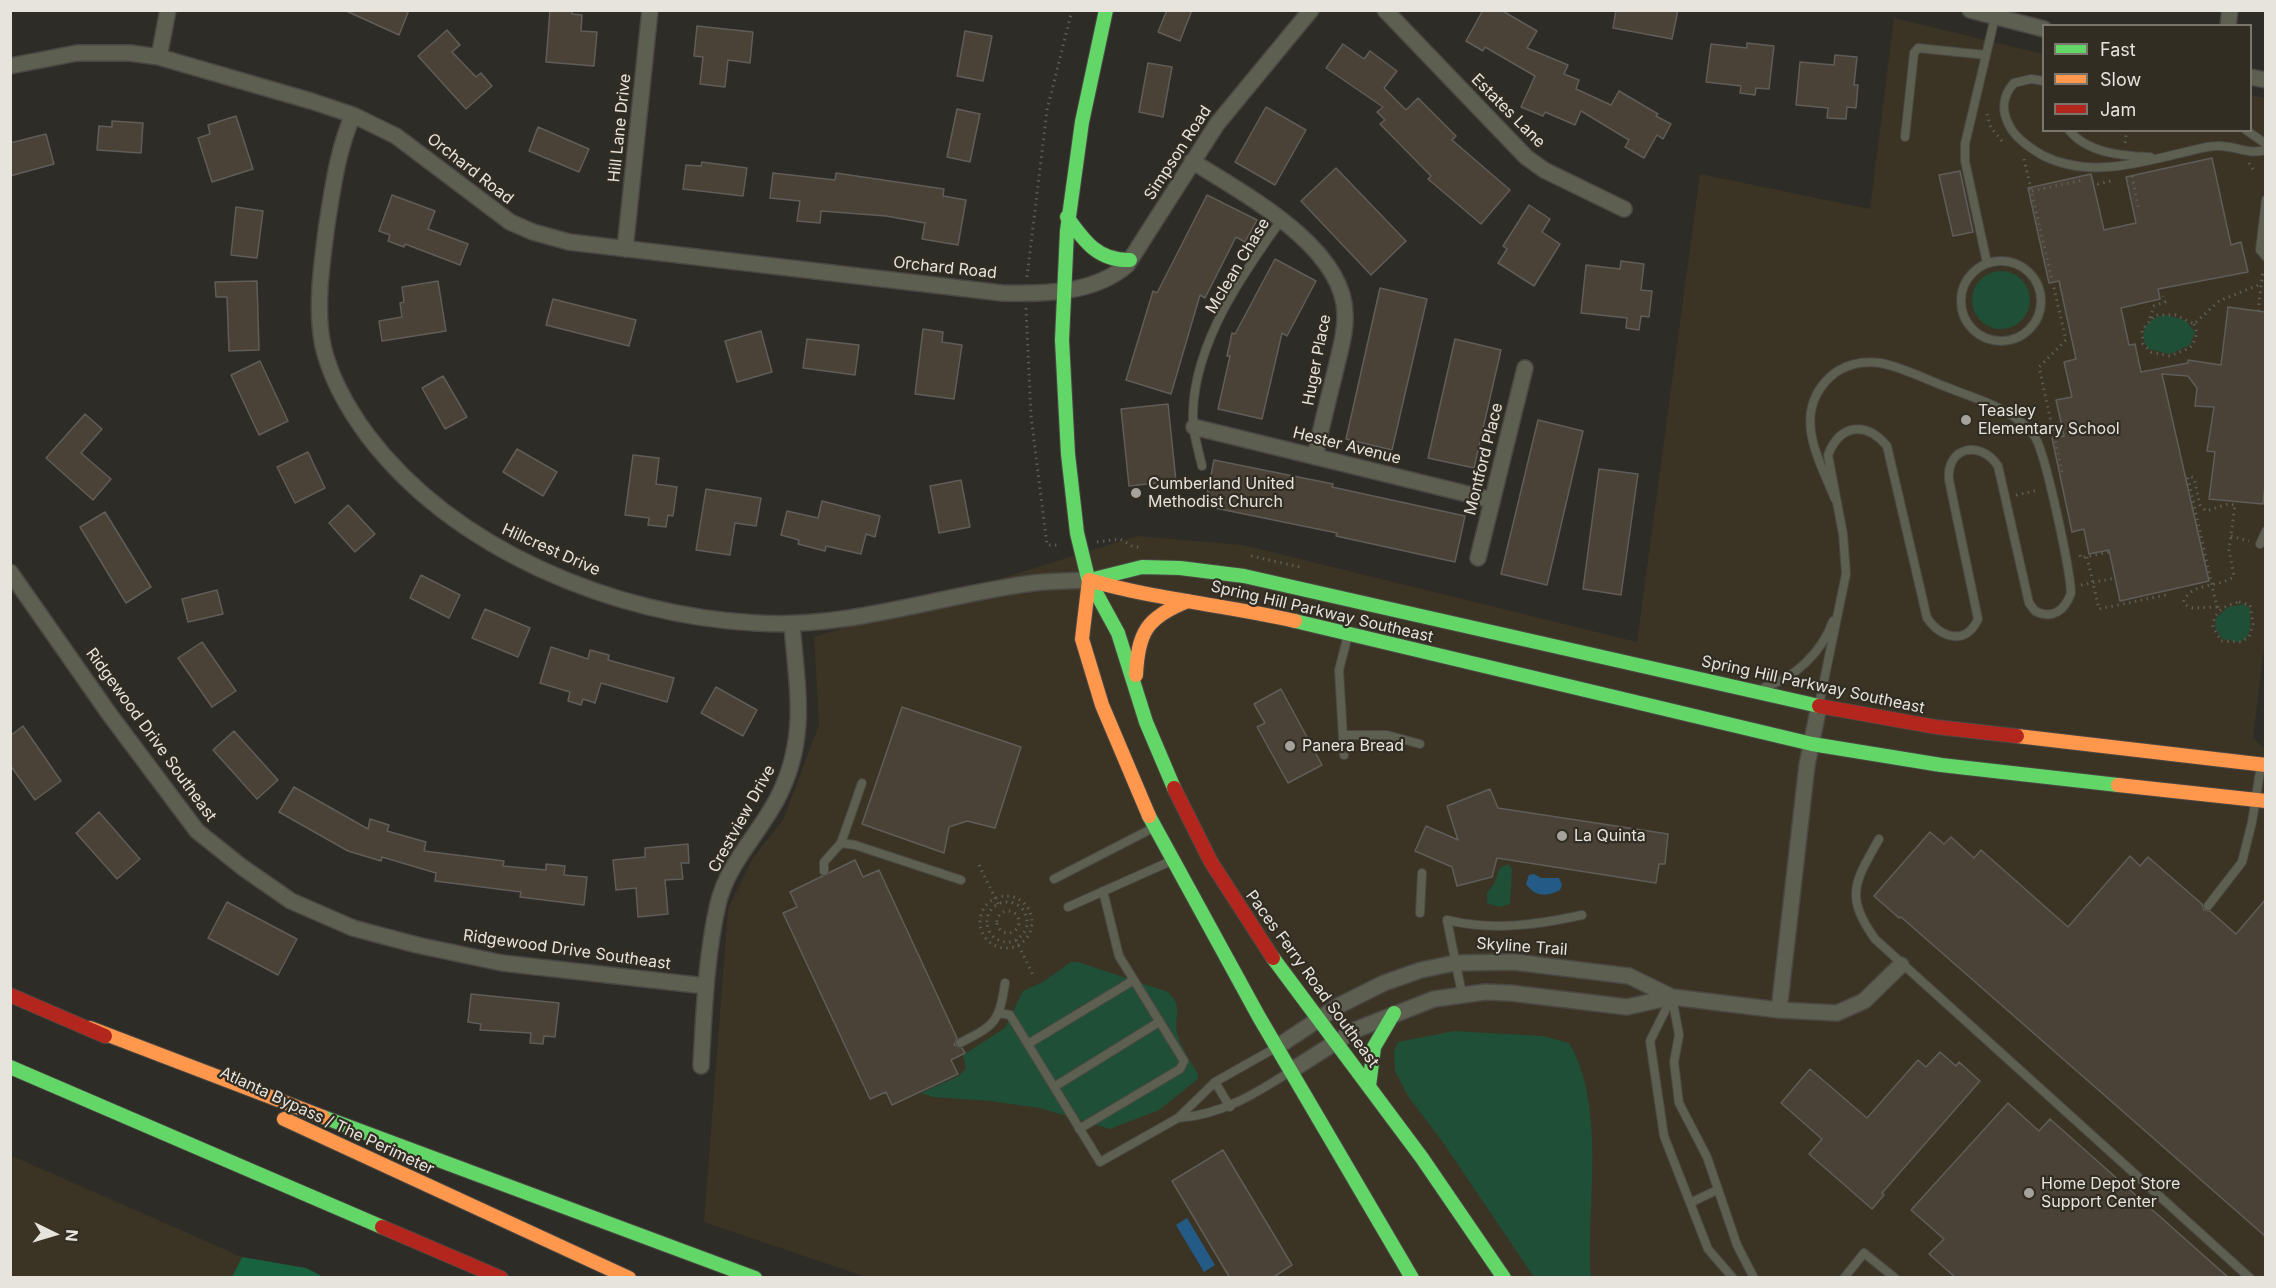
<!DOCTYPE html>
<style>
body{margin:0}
#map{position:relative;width:2276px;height:1288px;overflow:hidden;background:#2e2c26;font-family:Inter,sans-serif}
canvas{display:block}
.frame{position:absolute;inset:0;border:12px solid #e7e3dd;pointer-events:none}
.legend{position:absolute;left:2042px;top:24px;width:210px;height:108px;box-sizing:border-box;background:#322d23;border:2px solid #7a766d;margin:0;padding:8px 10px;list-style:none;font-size:18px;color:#e7e3dd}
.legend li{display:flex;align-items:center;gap:12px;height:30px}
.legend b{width:30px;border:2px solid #7a766d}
.north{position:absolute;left:24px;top:1204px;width:60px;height:60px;-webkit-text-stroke:4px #322d23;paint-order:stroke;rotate:95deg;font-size:16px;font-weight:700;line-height:24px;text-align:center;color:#e7e3dd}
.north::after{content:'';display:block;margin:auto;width:21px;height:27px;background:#e7e3dd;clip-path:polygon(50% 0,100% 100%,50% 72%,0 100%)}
</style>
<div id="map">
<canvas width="2276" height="1288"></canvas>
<div class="frame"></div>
<ul class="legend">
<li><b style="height:8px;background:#63d668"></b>Fast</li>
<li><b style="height:8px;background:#ff974d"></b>Slow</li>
<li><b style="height:8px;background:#b3261e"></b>Jam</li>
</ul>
<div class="north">N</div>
</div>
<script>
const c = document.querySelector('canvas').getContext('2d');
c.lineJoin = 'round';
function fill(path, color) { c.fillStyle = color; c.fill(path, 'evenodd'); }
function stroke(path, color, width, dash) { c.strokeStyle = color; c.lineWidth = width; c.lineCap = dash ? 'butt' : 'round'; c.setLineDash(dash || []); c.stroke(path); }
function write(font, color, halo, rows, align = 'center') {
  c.font = font + ' Inter,sans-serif'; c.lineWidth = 4.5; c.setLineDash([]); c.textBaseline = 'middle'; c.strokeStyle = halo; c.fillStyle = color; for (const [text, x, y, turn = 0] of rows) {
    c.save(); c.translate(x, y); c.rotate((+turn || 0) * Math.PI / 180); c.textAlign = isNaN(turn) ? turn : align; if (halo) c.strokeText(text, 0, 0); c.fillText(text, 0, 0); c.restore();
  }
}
const built = new Path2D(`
 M1894 18 2043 54 2044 130H2250L2251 95 2265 98 2266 632 2253 738 2266 750 2265 1277 869 1278 704 1222 728 909 753 858 783 820 819 725 814 637 1137 536 1243 545 1637 642 1700 174 1870 209Z
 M10 1155 242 1257 232 1277H11Z`);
const green = new Path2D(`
 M1972 300a29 29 0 1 1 58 0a29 29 0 1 1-58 0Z
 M2165 315 2185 320 2195 332 2190 345 2170 354 2149 349C2136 333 2148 317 2165 315Z
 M2245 604 2250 609V630L2247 637 2240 642 2222 639 2215 627 2216 618 2228 607Z
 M1508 864 1512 869 1510 904 1499 907 1487 903V893L1494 884 1500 868Z
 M1071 962H1078L1168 992C1185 1008 1172 1019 1178 1036 1182 1049 1191 1062 1198 1074V1079L1159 1110 1110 1129 1040 1108 990 1101 933 1097 921 1093 959 1076 966 1069 963 1055 1005 1028 1023 991 1043 982Z
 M1454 1031 1543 1036 1569 1043C1607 1107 1586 1206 1591 1277H1534L1442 1141 1408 1096 1395 1071 1394 1051 1398 1042Z`);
const forest = new Path2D(`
 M242 1257 306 1268 320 1275 319 1278 232 1277Z`);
const water = new Path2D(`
 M1534 874 1541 878H1559L1562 885 1560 890C1547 897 1535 897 1526 884L1529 875Z
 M1187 1218 1215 1265 1204 1272 1176 1225Z`);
const building = new Path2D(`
 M344 10H409L399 35Z
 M550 10H572V14L582 15 581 31 597 32 594 66 546 62Z
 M1167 10H1192L1180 41 1158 32Z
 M1483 10H1501L1537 31 1527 48 1568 65 1564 74 1579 80 1576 89 1611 105 1619 91 1658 114 1656 116 1671 124 1663 139 1657 135 1644 158 1625 147 1629 140 1581 111 1575 125 1545 112 1543 116 1521 107 1535 76 1485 47 1483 51 1466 41Z
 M1616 10H1678L1672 39 1613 28Z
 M697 26 753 32 750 63 728 60 725 87 700 84 703 57 694 56Z
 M447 30 460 45 452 52 476 77 481 73 492 86 466 109 418 56Z
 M965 31 992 36 983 81 957 76Z
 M1747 43 1774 46 1769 89 1756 88 1755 95 1740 93 1741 86 1706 82 1711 44 1747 48Z
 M1343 44 1364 59 1370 51 1397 71 1384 88 1406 110 1418 98 1456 136 1452 140 1510 190 1481 224 1428 179 1431 176 1380 124 1385 120 1377 112 1383 107 1326 68Z
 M1835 55 1857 57 1854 85H1858L1856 108 1847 107 1846 119 1827 118 1828 108 1796 105 1800 62 1834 65Z
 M1148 63 1172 67 1163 117 1139 112Z
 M1266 107 1306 130 1275 185 1235 162Z
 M957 109 980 114 970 162 947 157Z
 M236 116 253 169 212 182 198 138 210 134 208 125Z
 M112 121 143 123 141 153 97 150 99 126 112 127Z
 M538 127 589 149 579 172 529 151Z
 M46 134 54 164 10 176V143Z
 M2212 158 2231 245 2241 242 2248 272 2158 289 2160 299 2121 308 2129 345 2135 344 2141 372 2188 363V360L2221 365 2228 307 2265 312V486L2263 504 2209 499 2215 452 2207 451 2214 407 2195 406 2197 388 2188 376 2162 374 2209 581 2120 601 2109 550 2089 554 2084 529 2072 532 2052 438 2064 436 2056 400 2072 397 2064 362 2076 359 2059 281 2049 283 2028 188 2091 174 2104 230 2136 223 2126 177Z
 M702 162 747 168 743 196 683 189 686 165 701 166Z
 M1336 168 1406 241 1371 275 1301 201Z
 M1960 171 1973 232 1953 236 1939 175Z
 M773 173 835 180 836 173 944 189 943 196 966 200 958 245 922 239 925 223 886 216 821 211 820 223 797 221 800 201 770 198Z
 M392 195 435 211 428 229 468 244 460 265 405 244 404 247 388 241 390 235 379 231Z
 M1207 195 1257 220 1245 242 1236 237 1205 298 1200 295 1171 394 1126 380 1153 291 1157 293Z
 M1529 205 1550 219 1542 232 1560 244 1534 286 1498 263 1507 249 1503 246Z
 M236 207 263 211 257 258 231 255Z
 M1275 259 1316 281 1287 336 1282 333 1262 419 1218 409 1230 356H1227L1232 333 1235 334Z
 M1621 261 1644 264 1641 290 1652 291 1649 317 1641 316 1639 330 1626 328 1627 318 1581 313 1586 265 1620 269Z
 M257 281 259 350 229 351 227 297H216L215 282Z
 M438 281 446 331 382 341 379 321 402 317 400 303 404 302 402 287Z
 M1380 288 1427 299 1392 450 1346 439Z
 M553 299 636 320 629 346 546 325Z
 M923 329 943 332 942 342 962 345 954 399 915 394Z
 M761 331 772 372 737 382 725 341Z
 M807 339 859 345 855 375 803 368Z
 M1455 339 1501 350 1474 468 1428 458Z
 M260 361 288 421 259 435 231 375Z
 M443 376 467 417 445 429 422 388Z
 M1168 404 1176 481 1129 486 1121 409Z
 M85 414 102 429 81 453 111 479 93 500 46 458Z
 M1538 420 1583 431 1547 585 1501 574Z
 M517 449 557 472 543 496 503 472Z
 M308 452 325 488 295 503 277 467Z
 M633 455 659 458 656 484 677 487 673 516 668 515 666 527 648 525 649 518 625 515Z
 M1214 460 1333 484 1332 487 1465 516 1455 562 1336 536 1337 533 1205 506Z
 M1599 469 1638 474 1621 595 1583 589Z
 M961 480 970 527 939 533 930 486Z
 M706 489 761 498 756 526 735 523 730 555 696 550Z
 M822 501 880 516 875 537 866 534 861 554 826 546 825 551 798 544 799 540 781 535 787 511 818 518Z
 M348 505 375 534 355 552 329 523Z
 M105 512 151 587 126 603 80 527Z
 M421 575 460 595 449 618 410 598Z
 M217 590 223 614 188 622 182 599Z
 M485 609 530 628 518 657 472 638Z
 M202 642 236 691 212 707 178 658Z
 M551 647 588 659 590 650 609 655 608 660 674 678 667 702 601 683 595 703 583 699 581 705 568 701 570 692 540 683Z
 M716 687 757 710 743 736 701 713Z
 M1281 689 1322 765 1288 783 1257 727 1265 723 1254 704Z
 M902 707 1021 747 995 828 967 821 949 827 944 853 862 824Z
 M23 726 61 781 35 800 10 765V736Z
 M234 731 278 780 257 799 213 750Z
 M294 787 368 829 370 819 389 825 387 831 426 842 424 851 504 861 503 866 546 870V864L565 866 564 875 587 877 584 905 520 897 521 892 435 881 436 873 382 857 381 861 348 851 279 812Z
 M1490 789 1498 808 1668 834 1665 864H1659L1656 883 1497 858 1492 877 1457 886 1452 867 1415 851 1426 826 1458 840 1447 806Z
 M99 812 140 859 117 879 76 833Z
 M1930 832 1944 844 1951 837 1974 858 1981 850 2068 927 2130 856 2140 866 2148 857 2202 904 2204 910 2210 911 2236 934 2265 900V1236L1901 917 1899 918 1874 896Z
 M688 844 689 863H681L683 879 665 880 668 914 638 917 636 888 616 890 613 860 645 857V848Z
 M855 860 863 877 879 870 957 1038 954 1045 962 1048 965 1053 951 1060 958 1074 892 1105 886 1092 870 1099 783 913 797 907 790 892Z
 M227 902 297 939 278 975 208 938Z
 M471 994 559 1003 555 1037 544 1036 543 1044 530 1043 531 1033 480 1030 481 1024 468 1022Z
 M1940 1052 1956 1066 1959 1062 1980 1081 1882 1193 1884 1195 1872 1209 1809 1154 1822 1139 1781 1103 1810 1069 1867 1118 1918 1060 1926 1067Z
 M2008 1103 2039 1131 2050 1119 2229 1278H1956L1929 1254 1944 1239 1911 1210Z
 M1223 1150 1292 1265 1272 1278H1230L1172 1181Z`);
const path = new Path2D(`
 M1987 114 1991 128 2002 141
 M2125 143 2127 130
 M2024 159 2066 340 2039 367 2062 472
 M2249 163 2255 172
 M2132 176 2139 211
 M2092 181 2098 184 2111 181
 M2032 191 2083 180
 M1027 277 1047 110 1072 10
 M1026 308 1031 416 1047 545H1061
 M2258 311 2263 270
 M2150 318 2154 306 2165 302 2163 296
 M2194 324 2197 333 2193 344 2190 348 2170 356 2151 352 2143 344 2142 330 2155 315H2176L2194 324 2219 301 2261 284
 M2016 495 2039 490
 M2231 536 2249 541
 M1097 542 1120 539 1132 546 1139 547
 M2080 555 2081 558 2109 552
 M1251 556 1300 567
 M2087 557 2099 609 2166 595
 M2081 585 2115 578
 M2239 602 2250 605 2253 624 2249 637 2241 642 2221 641 2213 627C2213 611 2226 605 2239 602Z
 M2217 607 2193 608 2185 605 2184 601C2191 582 2221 588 2234 576L2229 550 2235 505 2228 504 2206 511 2200 505 2194 478 2189 476 2188 478 2216 603 2220 611
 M979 865 998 904
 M980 922a26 26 0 1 1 52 0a26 26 0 1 1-52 0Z
 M987 922a20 20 0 1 1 40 0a20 20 0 1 1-40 0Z
 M997 922a11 11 0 1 1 22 0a11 11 0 1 1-22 0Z
 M1016 940 1034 977`);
const lane = new Path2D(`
 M2044 81 2031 79 2014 83C2003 95 2001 110 2009 125 2015 138 2030 148 2042 155 2086 178 2135 164 2181 153 2192 151 2205 146 2217 146 2235 145 2245 155 2266 150
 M2069 130C2087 153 2122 156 2150 157
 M2246 130 2266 144
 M1905 137 1914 53 1918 48 1986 55
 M2266 200 2260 250 2266 257
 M1961 301a40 40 0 1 1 80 0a40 40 0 1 1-80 0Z
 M1987 263 1965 161V144L1995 17
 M1202 466C1198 449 1192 430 1193 412 1195 342 1243 273 1282 219
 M2260 544 2266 531
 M1765 687C1795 678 1822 652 1833 621
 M1819 705 1846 574 1843 534 1828 455C1840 424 1866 421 1887 446L1927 618C1941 638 1966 646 1978 619L1949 480C1946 447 1980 439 1998 466L2029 603 2035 611C2053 620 2065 610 2071 593 2070 569 2046 455 2035 437 2016 409 1978 400 1949 388 1927 380 1903 367 1880 363 1862 360 1843 365 1830 377 1791 414 1819 459 1835 499
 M1344 735H1387L1420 744
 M1344 755 1339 670 1348 635
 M1879 839C1855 882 1844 895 1875 939L2250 1278
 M841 843 862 783
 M824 871V862L841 843 855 845 961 880
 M1054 879 1153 828
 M2208 906 2242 862 2252 822 2261 765
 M1068 907 1171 861
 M1420 913 1422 873
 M1462 994 1447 920C1492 931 1537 925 1582 915
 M1672 997 1679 1035 1674 1062 1679 1103 1707 1157 1737 1245 1754 1278
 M1671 999 1650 1041 1664 1136 1708 1249 1733 1278
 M999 1013 1010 1015 1100 1162 1178 1118
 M960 1043C995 1025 999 1023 1005 983
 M1028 1044 1134 980
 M1277 1047 1215 1082 1178 1118C1221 1115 1255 1094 1291 1071
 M1215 1082 1230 1107
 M1054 1087 1159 1022
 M1079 1129 1180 1069 1184 1061 1119 956 1103 891
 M1690 1203 1717 1190
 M1844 1278 1864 1253 1895 1278`);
const street = new Path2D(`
 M1385 10 1526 157 1544 170 1624 209
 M1970 10 2044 29
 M2228 26 2230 10
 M159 57 168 10
 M10 66 77 53H130L159 57 311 101 353 115 396 136 510 222 533 232 569 242 1002 293C1043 294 1094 294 1127 265L1217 124 1311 10
 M2250 77 2266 80
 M353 115C338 149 333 186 327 224 322 263 315 307 323 346 331 380 348 409 368 436 455 550 615 616 756 623 851 629 940 595 1033 583 1051 581 1070 581 1089 580
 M1192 161C1242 193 1344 246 1345 314 1346 332 1340 350 1336 368 1329 397 1321 427 1315 457
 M625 249 650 10
 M1194 427 1492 500
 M1478 558 1525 368
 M10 572 110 715 197 831 242 867 291 901 353 928 417 945 502 963 706 986
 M1779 1010 1807 765 1819 706
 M1277 1047 1340 1005 1384 983 1421 970 1455 963 1514 962 1629 976 1672 997
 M701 1066C704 1013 706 956 718 904 727 865 757 836 776 801 809 739 797 690 792 624
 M1292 1070 1355 1030 1434 999 1485 992 1510 993 1627 1007 1672 997 1779 1010 1837 1013 1864 1001 1901 965`);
const fast = new Path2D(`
 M1106 10 1082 122 1067 231 1062 340 1068 454 1077 533 1088 578 1118 633 1146 722 1174 788
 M1067 217C1084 241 1098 261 1130 260
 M1090 580 1142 567 1180 568 1244 576 1819 706
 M1295 621 1812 744 1941 765 2118 785
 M1149 816 1259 1017 1412 1278
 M1273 958 1422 1158 1504 1278
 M10 1067 382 1227
 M1369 1086 1374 1047 1394 1013
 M323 1117 755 1278`);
const slow = new Path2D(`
 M1089 580C1157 600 1227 605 1295 621
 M1089 580 1082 639 1102 705 1149 816
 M1136 675C1138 632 1147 617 1188 601
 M2017 736 2266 765
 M2118 785 2266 801
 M90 1028 323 1117
 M284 1119 629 1278`);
const jam = new Path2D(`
 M1819 706 1936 727 2017 736
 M1174 788 1211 862 1273 958
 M10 995 105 1036
 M382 1227 501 1278`);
const markers = [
 [1966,420,6,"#a6a39d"],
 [1136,493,6,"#a6a39d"],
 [1290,746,6,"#a6a39d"],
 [1562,836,6,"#a6a39d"],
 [2029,1193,6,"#a6a39d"]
];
const streetNames = [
 ["Estates Lane",1508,111,45],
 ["Hill Lane Drive",620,128,-84],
 ["Simpson Road",1178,153,-57],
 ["Orchard Road",470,169,38],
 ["Mclean Chase",1238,266,-59],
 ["Orchard Road",945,268,6],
 ["Huger Place",1317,360,-79],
 ["Hester Avenue",1347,446,14],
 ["Montford Place",1484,459,-76],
 ["Hillcrest Drive",551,550,24],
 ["Spring Hill Parkway Southeast",1322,612,13],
 ["Spring Hill Parkway Southeast",1813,685,12],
 ["Ridgewood Drive Southeast",151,735,54],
 ["Crestview Drive",742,819,-61],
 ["Skyline Trail",1522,947,4],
 ["Ridgewood Drive Southeast",567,950,8],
 ["Paces Ferry Road Southeast",1312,979,54],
 ["Atlanta Bypass / The Perimeter",327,1121,25]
];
const poiNames = [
 ["Teasley",1978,411],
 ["Elementary School",1978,429],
 ["Cumberland United",1148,484],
 ["Methodist Church",1148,502],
 ["Panera Bread",1302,746],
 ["La Quinta",1574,836],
 ["Home Depot Store",2041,1184],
 ["Support Center",2041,1202]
];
fill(built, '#3b3425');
fill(green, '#1f4f36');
fill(forest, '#19623f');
fill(water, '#235a86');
fill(building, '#4a4236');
stroke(building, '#605d59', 1.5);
stroke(lane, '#4b4844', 10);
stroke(street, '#4b4844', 18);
stroke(fast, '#4b4844', 16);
stroke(slow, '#4b4844', 16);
stroke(jam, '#4b4844', 16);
stroke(path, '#5c5c52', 3, [1.5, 4.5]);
stroke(lane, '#5d5f50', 8);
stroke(street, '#5d5f50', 15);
stroke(fast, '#63d668', 14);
stroke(slow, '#ff974d', 14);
stroke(jam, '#b3261e', 14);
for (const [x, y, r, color] of markers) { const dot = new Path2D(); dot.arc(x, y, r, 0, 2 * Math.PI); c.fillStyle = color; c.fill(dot); stroke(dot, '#322d23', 2); }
write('16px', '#e7e3dd', '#322d23', streetNames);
write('16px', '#e7e3dd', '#322d23', poiNames, 'left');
</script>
